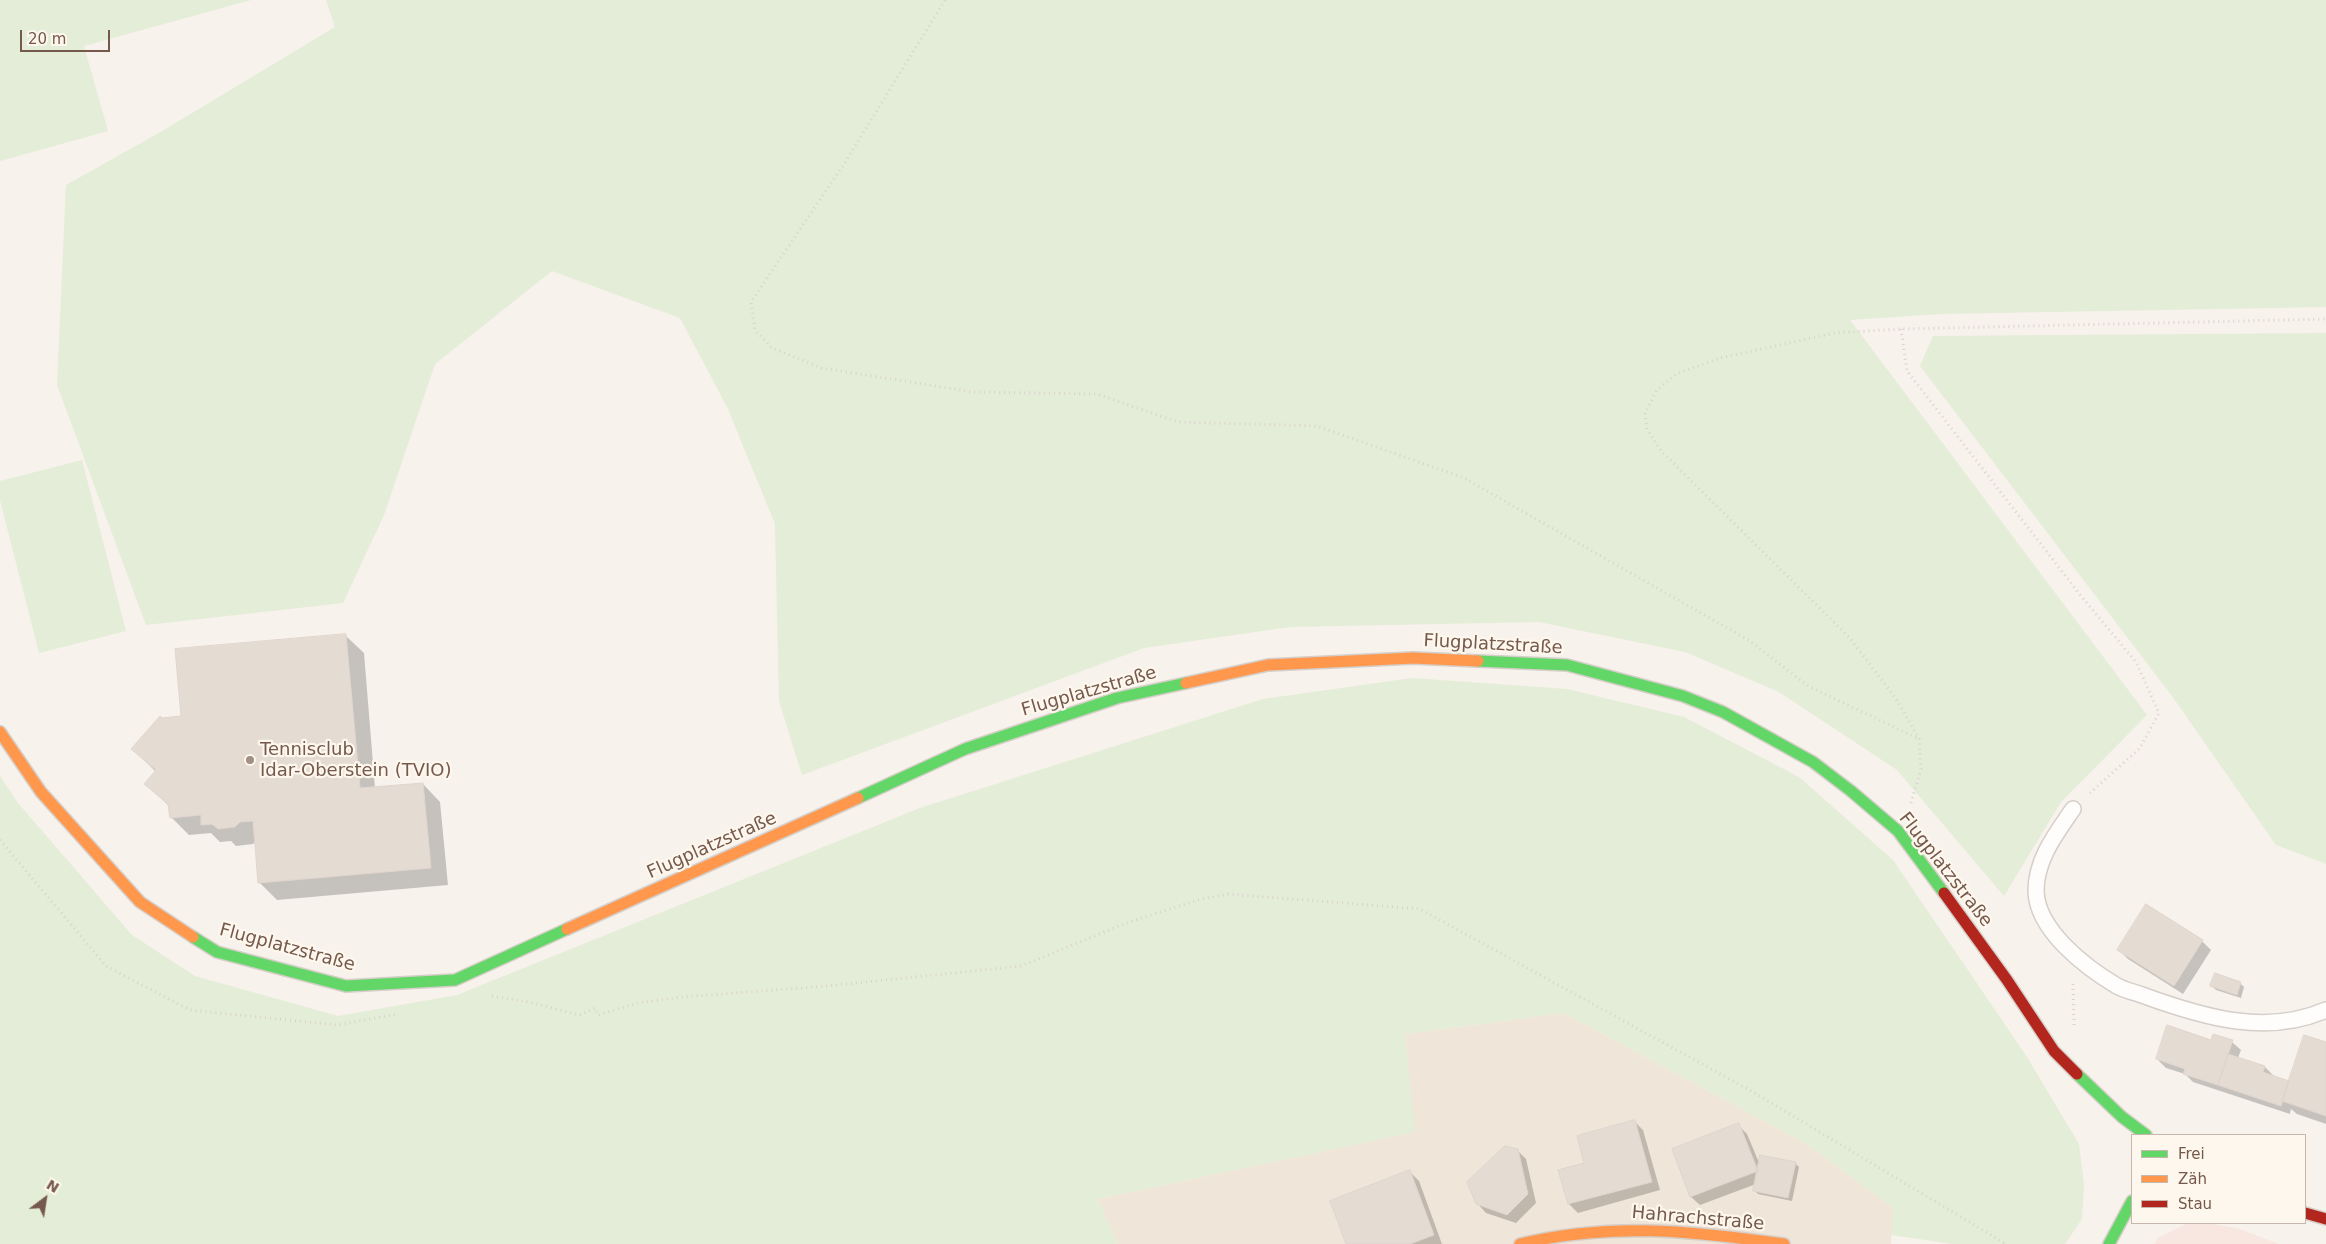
<!DOCTYPE html>
<meta charset="utf-8">
<style>
body{margin:0}
#map{position:relative;width:2326px;height:1244px;overflow:hidden;background:#f7f2ec;font-family:"DejaVu Sans",sans-serif}
canvas{display:block}
.legend{position:absolute;left:2131px;top:1134px;width:175px;height:90px;box-sizing:border-box;background:#fef7ed;border:1px solid #c7b8ad;margin:0;padding:6px 9px;list-style:none;font-size:15px;color:#75594c}
.legend li{display:flex;align-items:center;gap:10px;height:25px}
.legend b{width:25px;border:1px solid #c7b8ad}
.north{position:absolute;left:20px;top:1174px;width:50px;height:50px;-webkit-text-stroke:4px #fef7ed;paint-order:stroke;rotate:31deg;font-size:14px;font-weight:700;line-height:20px;text-align:center;color:#75594c}
.north::after{content:'';display:block;margin:auto;width:18px;height:22px;background:#75594c;clip-path:polygon(50% 0,100% 100%,50% 72%,0 100%)}
.scale{position:absolute;left:20px;top:30px;width:90px;height:22px;box-sizing:border-box;border:2px solid #75594c;border-top:0;padding-left:6px;font-size:15px;line-height:18px;white-space:nowrap;color:#75594c;-webkit-text-stroke:4px #fef7ed;paint-order:stroke}
</style>
<div id="map">
<canvas width="2326" height="1244"></canvas>
<ul class="legend">
<li><b style="height:6px;background:#63d668"></b>Frei</li>
<li><b style="height:6px;background:#ff974d"></b>Zäh</li>
<li><b style="height:6px;background:#b3261e"></b>Stau</li>
</ul>
<div class="north">N</div>
<div class="scale">20 m</div>
</div>
<script>
const c = document.querySelector('canvas').getContext('2d');
c.lineJoin = 'round';
function fill(path, color) { c.fillStyle = color; c.fill(path, 'evenodd'); }
function stroke(path, color, width, dash) { c.strokeStyle = color; c.lineWidth = width; c.lineCap = dash ? 'butt' : 'round'; c.setLineDash(dash || []); c.stroke(path); }
function write(font, color, halo, rows, align = 'center') {
  c.font = font + ' "DejaVu Sans",sans-serif'; c.lineWidth = 4.5; c.setLineDash([]); c.textBaseline = 'middle'; c.strokeStyle = halo; c.fillStyle = color; for (const [text, x, y, turn = 0] of rows) {
    c.save(); c.translate(x, y); c.rotate((+turn || 0) * Math.PI / 180); c.textAlign = isNaN(turn) ? turn : align; if (halo) c.strokeText(text, 0, 0); c.fillText(text, 0, 0); c.restore();
  }
}
const residential = new Path2D(`
 M1564 1013 1805 1143 1893 1208 1891 1244H1118L1098 1199 1414 1132 1405 1034Z`);
const commercial = new Path2D(`
 M2188 1223H2206L2237 1228 2279 1244H2154L2158 1238Z`);
const green = new Path2D(`
 M0 0H251L84 46 108 131 0 161Z
 M326 0H2326V307L1940 314 1850 320 2147 715 2061 802 2004 896 1897 770 1779 692 1685 652 1539 622 1290 627 1144 648 802 775 779 701 775 524 728 409 680 318 552 271 435 364 384 515 343 603 146 625 57 385 66 185 164 130 335 27Z
 M2326 333V864L2276 845 2172 696 1920 366 1933 336Z
 M82 460 126 631 39 653 0 500V481Z
 M1412 678 1567 689 1684 717 1799 777 1893 860 2027 1057 2079 1144 2084 1185 2082 1219 2065 1244H1952L1891 1235 1893 1208 1805 1143 1564 1013 1405 1034 1415 1132 1098 1199 1118 1244H0V776L18 803 132 935 195 976 338 1016 457 995 920 808 1263 699Z`);
const shadow = new Path2D(`
 M346 636 364 653 375 788 423 784 440 802 448 885 277 900 259 882 256 841 253 844 236 846 231 841 220 842 211 833 189 835 171 817 169 806 146 784 156 772 133 749 162 719 182 717Z
 M2202 941 2211 950 2183 994 2128 959 2119 950Z
 M2240 983 2244 987 2241 998 2216 990 2212 986Z
 M2212 1041 2232 1042 2241 1050 2238 1058 2265 1067 2274 1076 2288 1082 2326 1043V1124L2297 1114 2291 1109 2290 1114 2193 1082 2185 1074 2166 1068 2157 1059Z
 M1634 1121 1643 1130 1660 1190 1578 1213 1569 1204 1586 1164Z
 M1738 1125 1747 1134 1760 1165 1795 1163 1799 1167 1792 1201 1758 1194 1754 1190 1756 1184 1700 1205 1691 1197 1673 1150Z
 M1517 1150 1526 1159 1536 1203 1516 1223 1486 1213 1477 1203Z
 M1410 1172 1419 1181 1442 1244H1347Z`);
const building = new Path2D(`
 M346 634 360 788 423 783 431 868 258 883 253 821 240 822 235 827 218 829 212 824 201 825V815L170 818 168 804 144 784 156 770 131 749 160 716 162 718 181 716 175 649Z
 M2146 904 2203 940 2174 986 2117 950Z
 M2215 973 2241 982 2237 995 2210 986Z
 M2167 1025 2211 1040 2213 1034 2233 1040 2218 1085 2183 1074 2185 1069 2156 1059Z
 M2304 1035 2326 1042V1116L2282 1101Z
 M2228 1054 2265 1066 2263 1072 2289 1081 2281 1106 2218 1085Z
 M1635 1120 1652 1182 1568 1204 1558 1170 1584 1163 1577 1136Z
 M1739 1123 1758 1171 1690 1197 1672 1149Z
 M1505 1146 1518 1149 1528 1194 1507 1215 1476 1204 1467 1182Z
 M1760 1155 1796 1162 1788 1198 1753 1191Z
 M1410 1170 1434 1235 1410 1244H1346L1330 1201Z`);
const path = new Path2D(`
 M945 0 844 164 751 302 755 330 772 348 822 368 973 392 1097 394 1178 422 1317 426 1464 478 1750 641 1808 686 1919 739
 M1901 329 1907 371 2081 596 2136 662 2159 713 2140 748 2089 794
 M1911 803 1921 769 1919 739 1897 700 1849 637 1661 451 1647 429 1645 413 1657 390 1676 374 1720 358 1834 333 1901 329 2326 319
 M0 840 106 966 190 1010 338 1025 397 1014
 M2073 984 2074 1026
 M492 996 528 1002 580 1015 595 1008 598 1015 638 1003 682 997 827 986 1021 966 1129 922 1201 899 1229 894 1420 909 1753 1092 2006 1244`);
const lane = new Path2D(`
 M2073 809C2056 834 2036 859 2036 891 2037 930 2085 967 2117 986 2124 990 2134 992 2142 995 2172 1006 2205 1017 2237 1021 2267 1025 2298 1022 2326 1010`);
const fast = new Path2D(`
 M1478 661 1567 665 1683 696 1723 712 1813 762 1851 791 1898 831 1944 893
 M858 798 965 749 1117 698 1186 683
 M193 937 217 952 346 986 455 980 567 929
 M2077 1074 2122 1117 2146 1135
 M2109 1244 2132 1201`);
const slow = new Path2D(`
 M1186 683 1268 665 1413 658 1478 661
 M0 732 41 792 140 902 193 937
 M567 929 858 798
 M1520 1244C1611 1222 1693 1231 1784 1244`);
const jam = new Path2D(`
 M1944 893 2007 980 2054 1051 2077 1074
 M2305 1213 2326 1219`);
const markers = [
 [250,760,5,"#a28f84"]
];
const streetNames = [
 ["Flugplatzstraße",1493,645,3],
 ["Flugplatzstraße",1089,692,-16],
 ["Flugplatzstraße",712,846,-24],
 ["Flugplatzstraße",1945,870,52],
 ["Flugplatzstraße",287,948,15],
 ["Hahrachstraße",1698,1219,5]
];
const poiNames = [
 ["Tennisclub",260,750],
 ["Idar-Oberstein (TVIO)",260,771]
];
fill(residential, '#f0e5d9');
fill(commercial, '#f7e7e0');
fill(green, '#e4edd7');
fill(shadow, '#0003');
fill(building, '#e4dbd3');
stroke(building, '#e0d5ce', 1);
stroke(lane, '#d6cec8', 18);
stroke(fast, '#d6cec8', 14);
stroke(slow, '#d6cec8', 14);
stroke(jam, '#d6cec8', 14);
stroke(path, '#dad2cf', 3, [1, 4]);
stroke(lane, '#fefdfc', 15);
stroke(fast, '#63d668', 11);
stroke(slow, '#ff974d', 11);
stroke(jam, '#b3261e', 11);
for (const [x, y, r, color] of markers) { const dot = new Path2D(); dot.arc(x, y, r, 0, 2 * Math.PI); c.fillStyle = color; c.fill(dot); stroke(dot, '#fef7ed', 2); }
write('18px', '#75594c', '#fef7ed', streetNames);
write('18px', '#75594c', '#fef7ed', poiNames, 'left');
</script>
